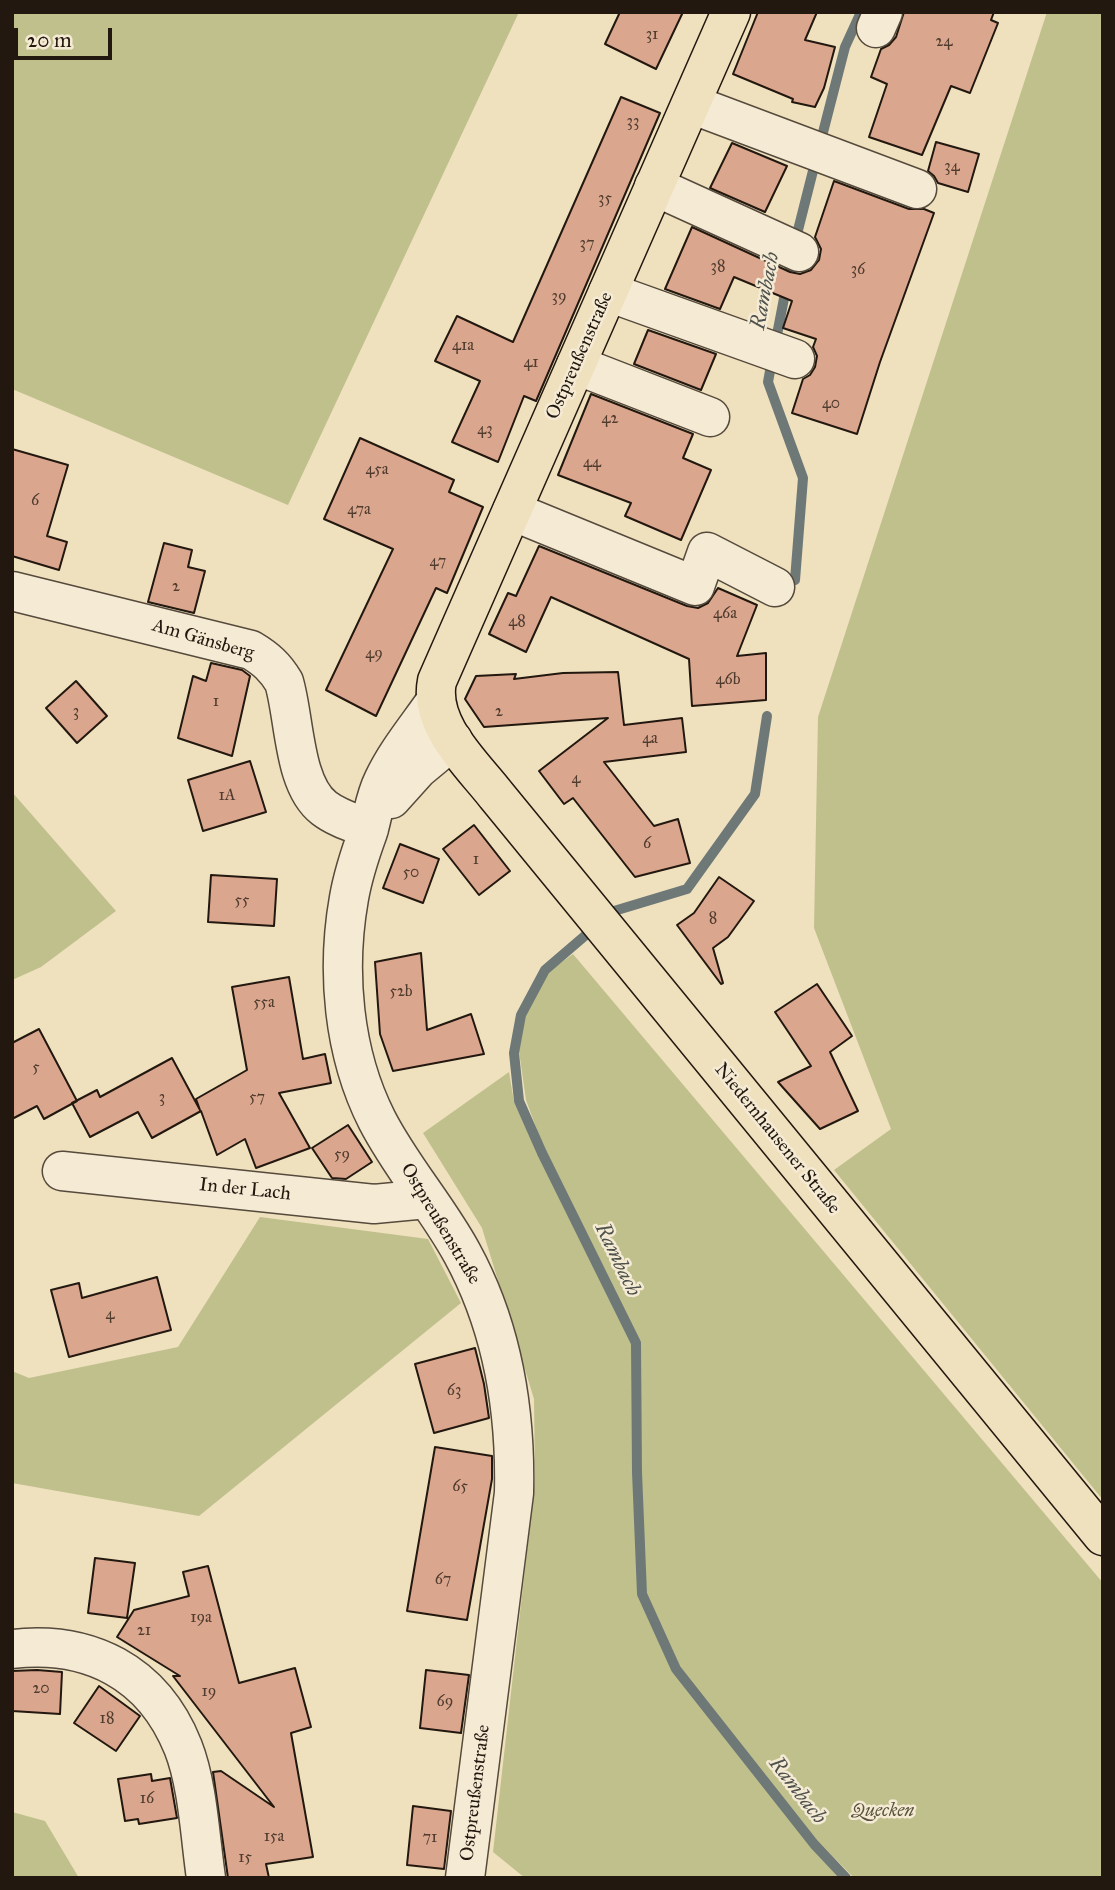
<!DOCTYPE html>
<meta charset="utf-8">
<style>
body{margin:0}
#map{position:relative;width:1115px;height:1890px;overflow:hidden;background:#efe0be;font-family:"IM FELL Great Primer",serif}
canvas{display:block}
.frame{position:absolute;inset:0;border:14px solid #22180f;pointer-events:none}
.scale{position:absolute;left:14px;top:28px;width:98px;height:32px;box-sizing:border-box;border:4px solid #22180f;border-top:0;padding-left:9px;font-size:21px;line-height:24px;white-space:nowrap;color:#22180f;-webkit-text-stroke:5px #f5ebd5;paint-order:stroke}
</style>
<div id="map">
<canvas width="1115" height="1890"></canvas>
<div class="frame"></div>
<div class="scale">20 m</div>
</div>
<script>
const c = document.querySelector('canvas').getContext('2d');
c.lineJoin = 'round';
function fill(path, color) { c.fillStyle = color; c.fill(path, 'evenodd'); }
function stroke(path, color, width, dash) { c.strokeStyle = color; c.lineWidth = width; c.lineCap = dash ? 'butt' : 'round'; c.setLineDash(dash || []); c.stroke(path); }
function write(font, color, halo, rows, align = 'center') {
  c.font = font + ' "IM FELL Great Primer",serif'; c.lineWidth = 5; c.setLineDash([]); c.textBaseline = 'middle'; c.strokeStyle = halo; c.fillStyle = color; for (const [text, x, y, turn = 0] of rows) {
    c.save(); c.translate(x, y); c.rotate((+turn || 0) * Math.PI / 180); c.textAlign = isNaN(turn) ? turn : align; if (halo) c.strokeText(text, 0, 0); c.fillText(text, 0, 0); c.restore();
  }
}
const green = new Path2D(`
 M12 12H519L288 505 12 389Z
 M1047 12H1103V1500L834 1170 891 1129 814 928 818 717Z
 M12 792 116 911 41 967 12 980Z
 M573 954 1103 1583V1878H854L816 1839 678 1667 645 1591 638 1340 545 1152 526 1100 519 1051 523 1015 548 972Z
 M509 1072 514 1102 633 1342 639 1593 673 1670 812 1845 843 1878H525L493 1852 535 1480 534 1399 482 1228 423 1133Z
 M260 1217 428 1239 461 1303 199 1516 12 1483V1371L29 1378 178 1347Z
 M12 1812 45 1821 79 1878H12Z`);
const stream = new Path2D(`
 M820 144 845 47 861 12
 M795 242 816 159
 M775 345 792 257
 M772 360 768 382 803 478 795 580
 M605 919 614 911 687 889 755 794 767 716
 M594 928 545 970 521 1015 514 1053 519 1101 542 1153 636 1343 637 1472 642 1594 676 1669 814 1844 846 1878`);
const building = new Path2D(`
 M620 12H683L656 69 605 44Z
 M758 12H817L805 40 835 47 824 88 815 107 792 102 793 99 733 74Z
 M904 12H994L991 20 998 23 970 93 951 86 922 155 869 137 887 84 871 77 881 49 889 45 896 37Z
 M621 97 660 113 536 401 524 396 498 462 452 442 480 381 435 361 457 316 513 342Z
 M936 142 979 154 968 192 938 183 934 176 928 171Z
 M732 143 787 166 765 212 710 188Z
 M834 181 909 209H924L934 213 880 362 857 434 792 413 803 379 810 375 815 367 817 356 813 347 816 339 783 328 792 301 734 277 720 309 665 289 692 227 790 272 800 274 811 270 819 260 821 249 815 237Z
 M648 330 716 354 701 390 634 364Z
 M591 394 693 434 683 458 711 470 681 540 625 516 631 503 558 475Z
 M360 438 454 480 449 492 483 507 447 593 436 588 376 716 326 690 393 549 324 519Z
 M12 449 68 465 47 536 67 542 59 570 12 556Z
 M164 543 192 550 188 567 205 571 194 613 148 602Z
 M539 546 687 606 698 608 708 603 718 588 757 605 737 656 766 653V700L692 706 689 659 551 597 526 652 489 634 508 593 516 596Z
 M211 663 242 670 250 676 232 756 178 738 193 676 206 681Z
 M618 672 624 725 682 718 686 752 604 762 654 826 678 819 690 863 635 877 573 798 564 804 539 771 608 718 484 727 465 699 476 676 516 674 514 679 563 673Z
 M76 681 107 716 77 743 46 708Z
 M250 761 266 812 203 831 188 780Z
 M474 825 510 871 479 895 443 849Z
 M400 844 439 859 423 903 383 888Z
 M211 875 277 879 274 926 208 922Z
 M719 877 754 901 728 937 713 948 723 983 721 984 677 925 694 913Z
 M421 953 427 1030 471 1014 484 1054 393 1071 380 1034 375 962Z
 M289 977 303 1059 325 1054 331 1083 279 1093 310 1148 256 1168 245 1139 217 1155 201 1111 152 1138 138 1112 90 1137 72 1103 97 1090 100 1097 172 1058 200 1110 196 1099 247 1070 232 987Z
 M817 984 852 1036 830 1052 858 1111 820 1129 778 1082 811 1066 775 1012Z
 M39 1029 77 1101 44 1119 37 1106 12 1119V1043Z
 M348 1125 372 1162 346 1179 332 1178 312 1148Z
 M157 1277 171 1330 69 1357 51 1290 79 1283 82 1298Z
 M475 1348 484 1384 489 1418 434 1433 415 1364Z
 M435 1447 492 1456V1479L467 1620 407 1611Z
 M95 1558 135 1563 127 1618 88 1613Z
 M208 1566 239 1683 295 1668 311 1727 291 1733 313 1857 266 1864 269 1878H228L213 1772 221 1771 274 1807 173 1676H180L117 1637 134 1610 189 1596 183 1572Z
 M37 1670 62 1672 60 1714 12 1711V1671Z
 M426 1670 469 1675 461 1733 420 1728Z
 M99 1686 140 1716 116 1751 74 1723Z
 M151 1774 152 1781 170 1778 177 1818 139 1824 138 1819 125 1821 118 1779Z
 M413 1806 451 1811 444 1869 407 1865Z`);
const minor = new Path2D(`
 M876 28 883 12
 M691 104 917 189
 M654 186 799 252
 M608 292 795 359
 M576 365 710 417
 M512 511 695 586 707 552 775 587
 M12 591 251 650C266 659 275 667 284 682 295 719 293 784 324 808 337 818 354 823 369 829
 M435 702C417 728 396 753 383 781 375 797 373 815 368 832 360 854 353 875 349 898 336 971 343 1053 377 1120 401 1167 437 1207 462 1253 503 1328 516 1409 514 1493L465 1878
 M391 799 418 769 453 740
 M62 1171 374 1204 427 1199
 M12 1649C89 1640 153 1672 183 1747 198 1785 200 1837 206 1878`);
const major = new Path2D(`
 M731 12 437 681C428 725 472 764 496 795L1103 1536`);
const numberNames = [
 ["31",652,35],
 ["24",944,42],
 ["33",633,122],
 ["34",952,167],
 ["35",605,199],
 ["37",587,244],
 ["38",718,267],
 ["36",858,270],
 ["39",559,297],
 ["41a",463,346],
 ["41",531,363],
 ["40",831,404],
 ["42",610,419],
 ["43",485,430],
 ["44",592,463],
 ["45a",377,470],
 ["6",35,501],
 ["47a",359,510],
 ["47",438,562],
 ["2",176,587],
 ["46a",725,614],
 ["48",517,622],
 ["49",374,654],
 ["46b",728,680],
 ["1",216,702],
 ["3",76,712],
 ["2",499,712],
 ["4a",650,739],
 ["4",576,779],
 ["1A",227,796],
 ["6",647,844],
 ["1",476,860],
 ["50",411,873],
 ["55",242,901],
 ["8",713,919],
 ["52b",401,992],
 ["55a",264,1003],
 ["5",36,1068],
 ["3",162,1098],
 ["57",257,1098],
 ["59",342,1155],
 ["4",110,1315],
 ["63",454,1391],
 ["65",460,1487],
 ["67",443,1580],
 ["19a",201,1618],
 ["21",144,1631],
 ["20",41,1689],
 ["19",209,1692],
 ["69",445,1702],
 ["18",107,1719],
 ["16",147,1799],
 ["15a",274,1837],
 ["71",430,1838],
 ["15",245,1858]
];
const streetNames = [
 ["Ostpreußenstraße",580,356,-66],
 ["Am Gänsberg",203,640,16],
 ["Niedernhausener Straße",777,1139,51],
 ["In der Lach",245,1190,6],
 ["Ostpreußenstraße",440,1224,59],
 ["Ostpreußenstraße",476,1793,-83]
];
const parkNames = [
 ["Quecken",883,1811]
];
const waterNames = [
 ["Rambach",766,291,-79],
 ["Rambach",617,1260,64],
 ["Rambach",797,1791,52]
];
fill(green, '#c0c08d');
stroke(stream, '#6e7977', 10);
fill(building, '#dba68e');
stroke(building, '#22180f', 2);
stroke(minor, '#554a3b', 41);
stroke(major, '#22180f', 41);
stroke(minor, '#f5ebd5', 38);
stroke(major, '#efe0be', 38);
write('16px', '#503c2f', null, numberNames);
write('19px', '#22180f', '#f5ebd5', streetNames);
write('italic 19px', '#59533b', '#f5ebd5', parkNames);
write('italic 21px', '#4e514c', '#f5ebd5', waterNames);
</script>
